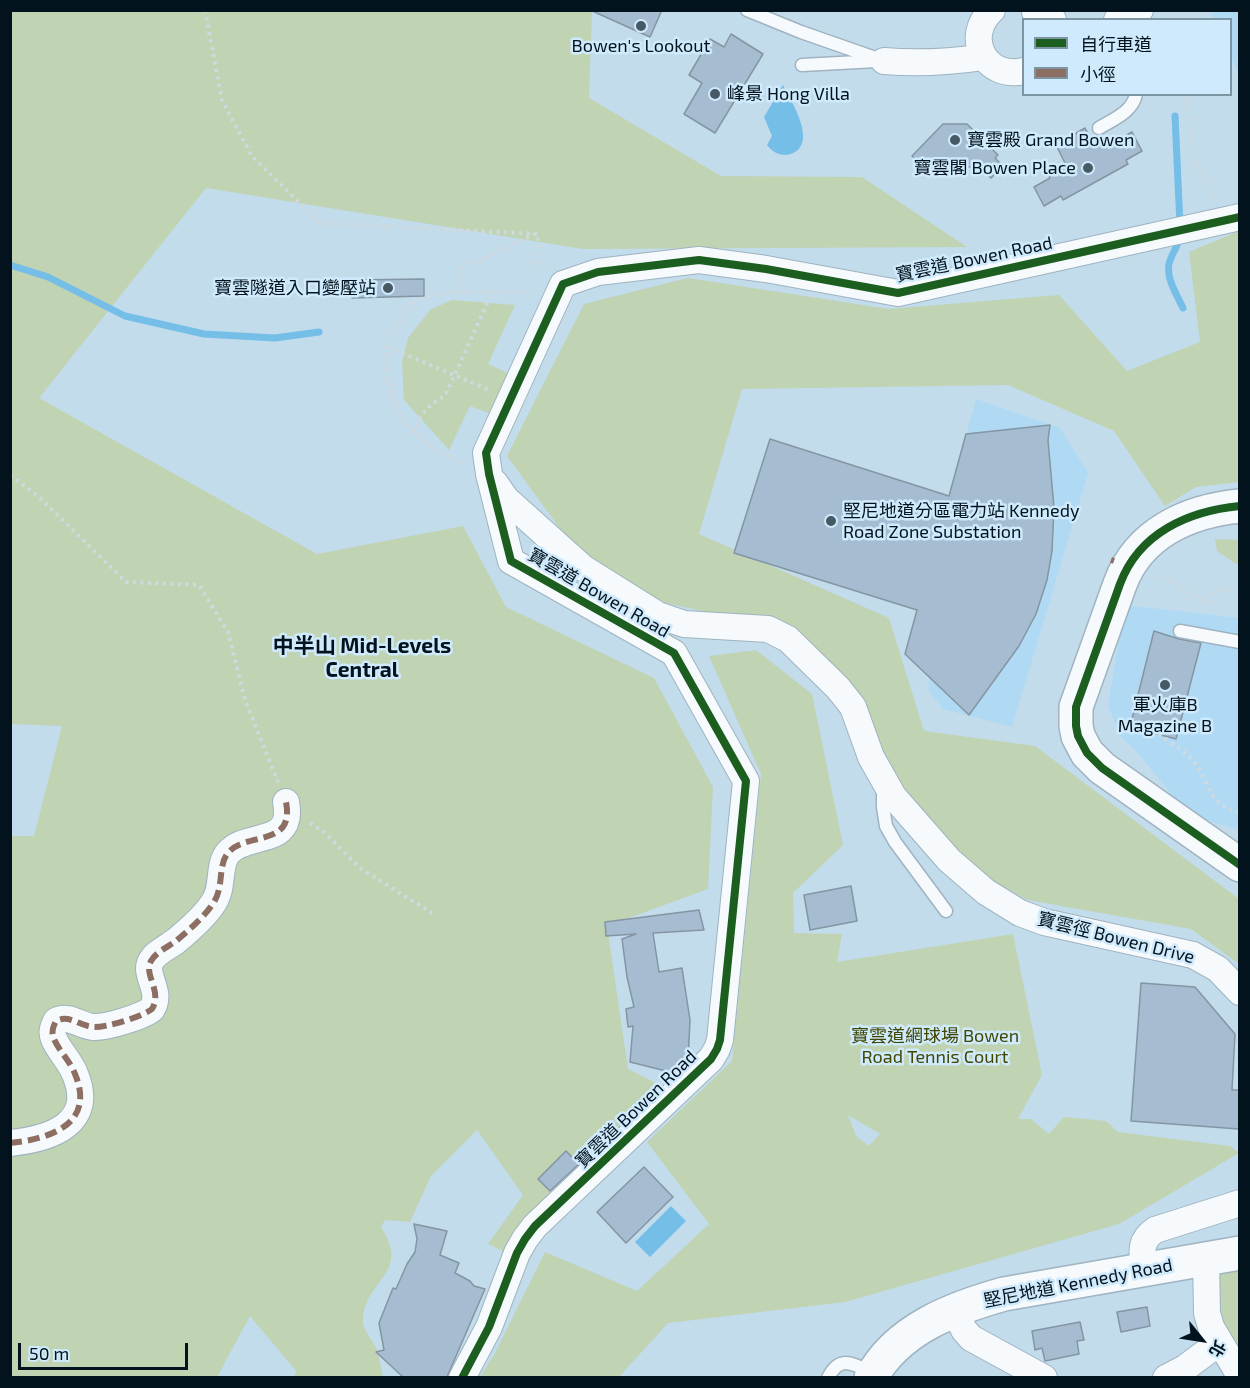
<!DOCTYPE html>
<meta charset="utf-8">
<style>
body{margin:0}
#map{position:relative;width:1250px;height:1388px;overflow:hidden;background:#c2dcec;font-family:"Exo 2","Noto Sans TC",sans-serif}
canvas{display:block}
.frame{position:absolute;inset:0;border:12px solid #03131d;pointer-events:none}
.legend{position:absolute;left:1022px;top:18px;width:210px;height:78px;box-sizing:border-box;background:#cfeafc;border:2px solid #7d94a3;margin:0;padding:8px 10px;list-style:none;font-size:18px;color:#03131d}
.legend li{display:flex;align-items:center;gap:12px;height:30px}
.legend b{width:30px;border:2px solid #7d94a3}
.north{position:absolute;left:1172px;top:1310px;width:60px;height:60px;-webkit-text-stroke:4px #cfeafc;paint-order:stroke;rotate:120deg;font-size:16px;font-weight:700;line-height:24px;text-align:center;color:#03131d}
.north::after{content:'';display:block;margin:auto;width:21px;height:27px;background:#03131d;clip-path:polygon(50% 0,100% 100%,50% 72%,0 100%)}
.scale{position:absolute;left:18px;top:1343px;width:170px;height:27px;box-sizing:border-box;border:3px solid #03131d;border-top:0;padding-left:8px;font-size:18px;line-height:21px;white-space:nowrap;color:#03131d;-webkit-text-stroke:4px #cfeafc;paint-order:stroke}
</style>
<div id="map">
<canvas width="1250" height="1388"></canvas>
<div class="frame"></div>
<ul class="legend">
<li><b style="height:8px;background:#1b5e20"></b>自行車道</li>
<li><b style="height:8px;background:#8d6e63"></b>小徑</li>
</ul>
<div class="north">北</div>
<div class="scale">50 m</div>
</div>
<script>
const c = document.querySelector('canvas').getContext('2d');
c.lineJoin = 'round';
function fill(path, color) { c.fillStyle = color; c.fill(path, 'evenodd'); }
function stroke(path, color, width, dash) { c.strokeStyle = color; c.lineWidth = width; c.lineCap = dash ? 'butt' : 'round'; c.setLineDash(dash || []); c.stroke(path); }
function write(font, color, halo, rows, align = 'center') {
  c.font = font + ' "Exo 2","Noto Sans TC",sans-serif'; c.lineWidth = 5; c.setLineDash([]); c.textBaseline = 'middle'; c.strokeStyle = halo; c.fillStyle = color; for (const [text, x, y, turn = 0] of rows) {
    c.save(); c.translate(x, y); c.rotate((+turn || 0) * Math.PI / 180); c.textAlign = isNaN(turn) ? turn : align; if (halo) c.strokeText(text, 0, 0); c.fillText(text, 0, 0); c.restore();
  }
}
const built = new Path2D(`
 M1210 11H1239V76L1231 56 1230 20 1214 19Z
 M976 399 1060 428 1088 473 1012 727 943 709 928 689 930 677 905 654Z
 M1125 605 1239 618V830L1187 814 1137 752 1120 736 1108 705Z`);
const green = new Path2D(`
 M11 11H592L589 98 721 176 862 177 967 247 583 249 206 188 39 398 317 554 463 526 506 607 654 678 713 787 708 889 607 926 628 1069 668 1089 597 1157 586 1146 540 1182 557 1199 505 1252 488 1244 523 1195 477 1130 431 1176 410 1222 385 1220 381 1227C410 1273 370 1276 363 1316 361 1330 372 1338 377 1350 380 1359 381 1369 383 1377H294L296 1371 250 1316 217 1377H11L10 836H34L62 726 11 724Z
 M1239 231V482L1196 487 1165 506 1114 431 1008 385 742 389 699 534 889 618 924 731 1035 746 1239 899V964L1191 929 1028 900 968 867 888 781 793 631 661 602 577 552 507 456 584 304 688 278 889 309 1059 295 1127 371 1200 342 1189 252Z
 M452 300 515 305 488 364 512 375 493 415 470 406 449 450 404 400 402 361 408 338 430 310Z
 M1215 539 1239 540V566L1217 551Z
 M756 650 812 694 843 845 793 893 794 933 842 934 837 962 1013 934 1042 1075 1018 1119H1031L1049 1134 1064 1117 1106 1121 1118 1132 1230 1146 1239 1153 1119 1224 845 1302 668 1323 619 1377H480L495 1353 545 1252 637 1291 709 1224 647 1142 732 1061 761 774 709 656ZM848 1115 880 1134 869 1146 856 1136Z
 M1239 1258V1368L1216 1323 1213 1265Z`);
const water = new Path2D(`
 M783 85C790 99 802 118 803 134 805 156 779 162 767 145L772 136 764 117Z
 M671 1206 686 1221 650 1257 635 1242Z`);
const stream = new Path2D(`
 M1175 116 1180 225
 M1179 236C1179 245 1174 250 1171 258 1163 274 1176 293 1183 308
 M10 265 48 277 125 316 204 334 275 338 319 332`);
const building = new Path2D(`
 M590 10H662L650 37Z
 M731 34 763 54 715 133 684 114 702 83 689 75 710 39 724 47Z
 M943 124H967L998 155 995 158 1003 166 991 178 979 167H932L928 170 912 156Z
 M1085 128 1095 146 1113 136 1116 141 1132 132 1142 151 1126 160 1128 164 1063 200 1061 196 1044 206 1034 187 1050 178 1048 173 1065 163 1056 145Z
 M424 279V296L352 298 351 280Z
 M1050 425 1048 440 1054 508 1052 551 1047 580 1036 614 1019 646 969 715 905 654 917 610 734 553 770 439 949 496 966 434Z
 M1154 631 1179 639 1201 643 1176 739 1130 727Z
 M851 886 857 921 810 930 804 895Z
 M699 910 704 930 653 933 659 972 682 968 690 1020 688 1061 674 1073 630 1062 633 1026 628 1027 626 1009 634 1007 627 977 622 939 636 934 606 936 605 922Z
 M1141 983 1195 987 1235 1034 1232 1090H1239V1129L1131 1121Z
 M566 1151 579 1164 550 1191 538 1179Z
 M644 1167 673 1197 626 1243 597 1212Z
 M414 1224 447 1231 440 1255 459 1263 455 1273 470 1281 474 1286 485 1289 447 1377H403L376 1352 384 1350 379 1323 393 1288 396 1289 407 1264 415 1252 417 1239Z
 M1147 1307 1150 1326 1121 1332 1117 1312Z
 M1080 1322 1084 1340 1077 1341 1079 1354 1045 1361 1042 1348 1035 1350 1032 1331Z`);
const path = new Path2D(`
 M205 10 222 100 251 155 320 223 538 234 536 264 550 265
 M1175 20 1195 10
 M1188 20 1189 13
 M1186 94 1194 159 1216 199
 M457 292 463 264 482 260 534 234
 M388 347 489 390
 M413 433C421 414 427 405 445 396L492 293
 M464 463C447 455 427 446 413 433 394 415 383 373 387 348 389 340 393 334 397 327 403 317 409 304 420 300 456 284 496 298 534 290
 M10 475 39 497 126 582 199 585 228 632 245 700 278 782
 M1163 576 1207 603 1213 591 1219 588 1240 594
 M1159 734C1170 743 1187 752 1195 763 1212 787 1208 804 1240 813
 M310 823 324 832 360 868 435 915`);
const lane = new Path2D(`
 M747 10 801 32 884 61
 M802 65 877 61
 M1099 128C1112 120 1133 112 1136 94
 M1180 631 1240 642
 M883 790V807L886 826 895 842 946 911
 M828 1378C840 1354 853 1364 872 1373`);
const street = new Path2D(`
 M992 10C963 37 985 80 1024 71
 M1035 12 1053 20
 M1117 20 1140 10
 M884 61C918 64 950 62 984 57
 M495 483 506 499 583 568 658 615 684 624 768 629 788 639 838 688 853 707 871 757 893 796 949 860 986 892 1020 913 1044 922 1193 955 1218 969 1240 992
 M10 1143C50 1139 96 1124 75 1074 70 1061 59 1051 54 1039 51 1032 53 1027 56 1021 69 1014 80 1026 93 1027 105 1028 142 1017 152 1009 163 991 143 975 151 961 156 952 168 947 176 941 188 931 203 918 212 905 225 888 217 866 228 853 246 831 295 848 286 802
 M1206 1259 1207 1313 1211 1327 1240 1376
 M1144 1270C1142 1253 1139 1241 1155 1230L1240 1203
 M955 1311 964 1330 971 1338 1044 1378
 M462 1378 489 1327 517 1253 525 1239 535 1226 711 1059 717 1049 720 1040 746 781 674 653 511 561 489 474 486 453 563 284 598 272 699 260 766 269 898 293 1240 217
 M1166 1378 1185 1368 1220 1342`);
const secondary = new Path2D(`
 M1240 506C1188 511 1139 533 1120 584L1076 707V726L1078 736 1087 753 1102 768 1240 865
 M871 1378C897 1329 954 1308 1004 1294L1240 1253`);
const quiet = new Path2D(`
 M1111 560 1114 561
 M10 1143C50 1139 96 1124 75 1074 70 1061 59 1051 54 1039 51 1032 53 1027 56 1021 69 1014 80 1026 93 1027 105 1028 142 1017 152 1009 163 991 143 975 151 961 156 952 168 947 176 941 188 931 203 918 212 905 225 888 217 866 228 853 246 831 295 848 286 802`);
const cycleway = new Path2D(`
 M1240 506C1188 511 1139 533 1120 584L1076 707V726L1078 736 1087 753 1102 768 1240 865
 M462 1378 489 1327 517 1253 525 1239 535 1226 711 1059 717 1049 720 1040 746 781 674 653 511 561 489 474 486 453 563 284 598 272 699 260 766 269 898 293 1240 217`);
const markers = [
 [641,26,6,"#465965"],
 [715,94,6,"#465965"],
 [955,140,6,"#465965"],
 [1088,168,6,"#465965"],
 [388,288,6,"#465965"],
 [831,521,6,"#465965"],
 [1165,685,6,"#465965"]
];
const poiNames = [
 ["Bowen's Lookout",641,46,"center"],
 ["峰景 Hong Villa",727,94],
 ["寶雲殿 Grand Bowen",967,140],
 ["寶雲閣 Bowen Place",1076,168,"right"],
 ["寶雲隧道入口變壓站",376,288,"right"],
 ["堅尼地道分區電力站 Kennedy",843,511],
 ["Road Zone Substation",843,532],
 ["軍火庫B",1165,705,"center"],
 ["Magazine B",1165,726,"center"]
];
const streetNames = [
 ["寶雲道 Bowen Road",974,259,-12],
 ["寶雲道 Bowen Road",599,593,30],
 ["寶雲徑 Bowen Drive",1116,938,14],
 ["寶雲道 Bowen Road",636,1109,-44],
 ["堅尼地道 Kennedy Road",1078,1283,-11]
];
const parkNames = [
 ["寶雲道網球場 Bowen",935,1036],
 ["Road Tennis Court",935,1057]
];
const quarterNames = [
 ["中半山 Mid-Levels",362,646],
 ["Central",362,670]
];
fill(built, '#b0daf4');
fill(green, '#c0d3b3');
fill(water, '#74bee8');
stroke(stream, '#74bee8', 7);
fill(building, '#a6bcd0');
stroke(building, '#8495a3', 1.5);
stroke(lane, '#9fb3c0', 15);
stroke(street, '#9fb3c0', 28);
stroke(secondary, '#9fb3c0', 36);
stroke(path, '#d0d9de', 4, [3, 4.5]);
stroke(lane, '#f6fafc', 12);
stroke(street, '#f6fafc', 26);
stroke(secondary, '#f6fafc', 33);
stroke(quiet, '#8d6e63', 6, [12, 6]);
stroke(cycleway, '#1b5e20', 8);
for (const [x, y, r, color] of markers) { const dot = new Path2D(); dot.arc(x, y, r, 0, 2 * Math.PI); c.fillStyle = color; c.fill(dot); stroke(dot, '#cfeafc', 2); }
write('18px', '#03131d', '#cfeafc', poiNames, 'left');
write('18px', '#03131d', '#cfeafc', streetNames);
write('18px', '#414700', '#cfeafc', parkNames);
write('bold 21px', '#03131d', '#cfeafc', quarterNames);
</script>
